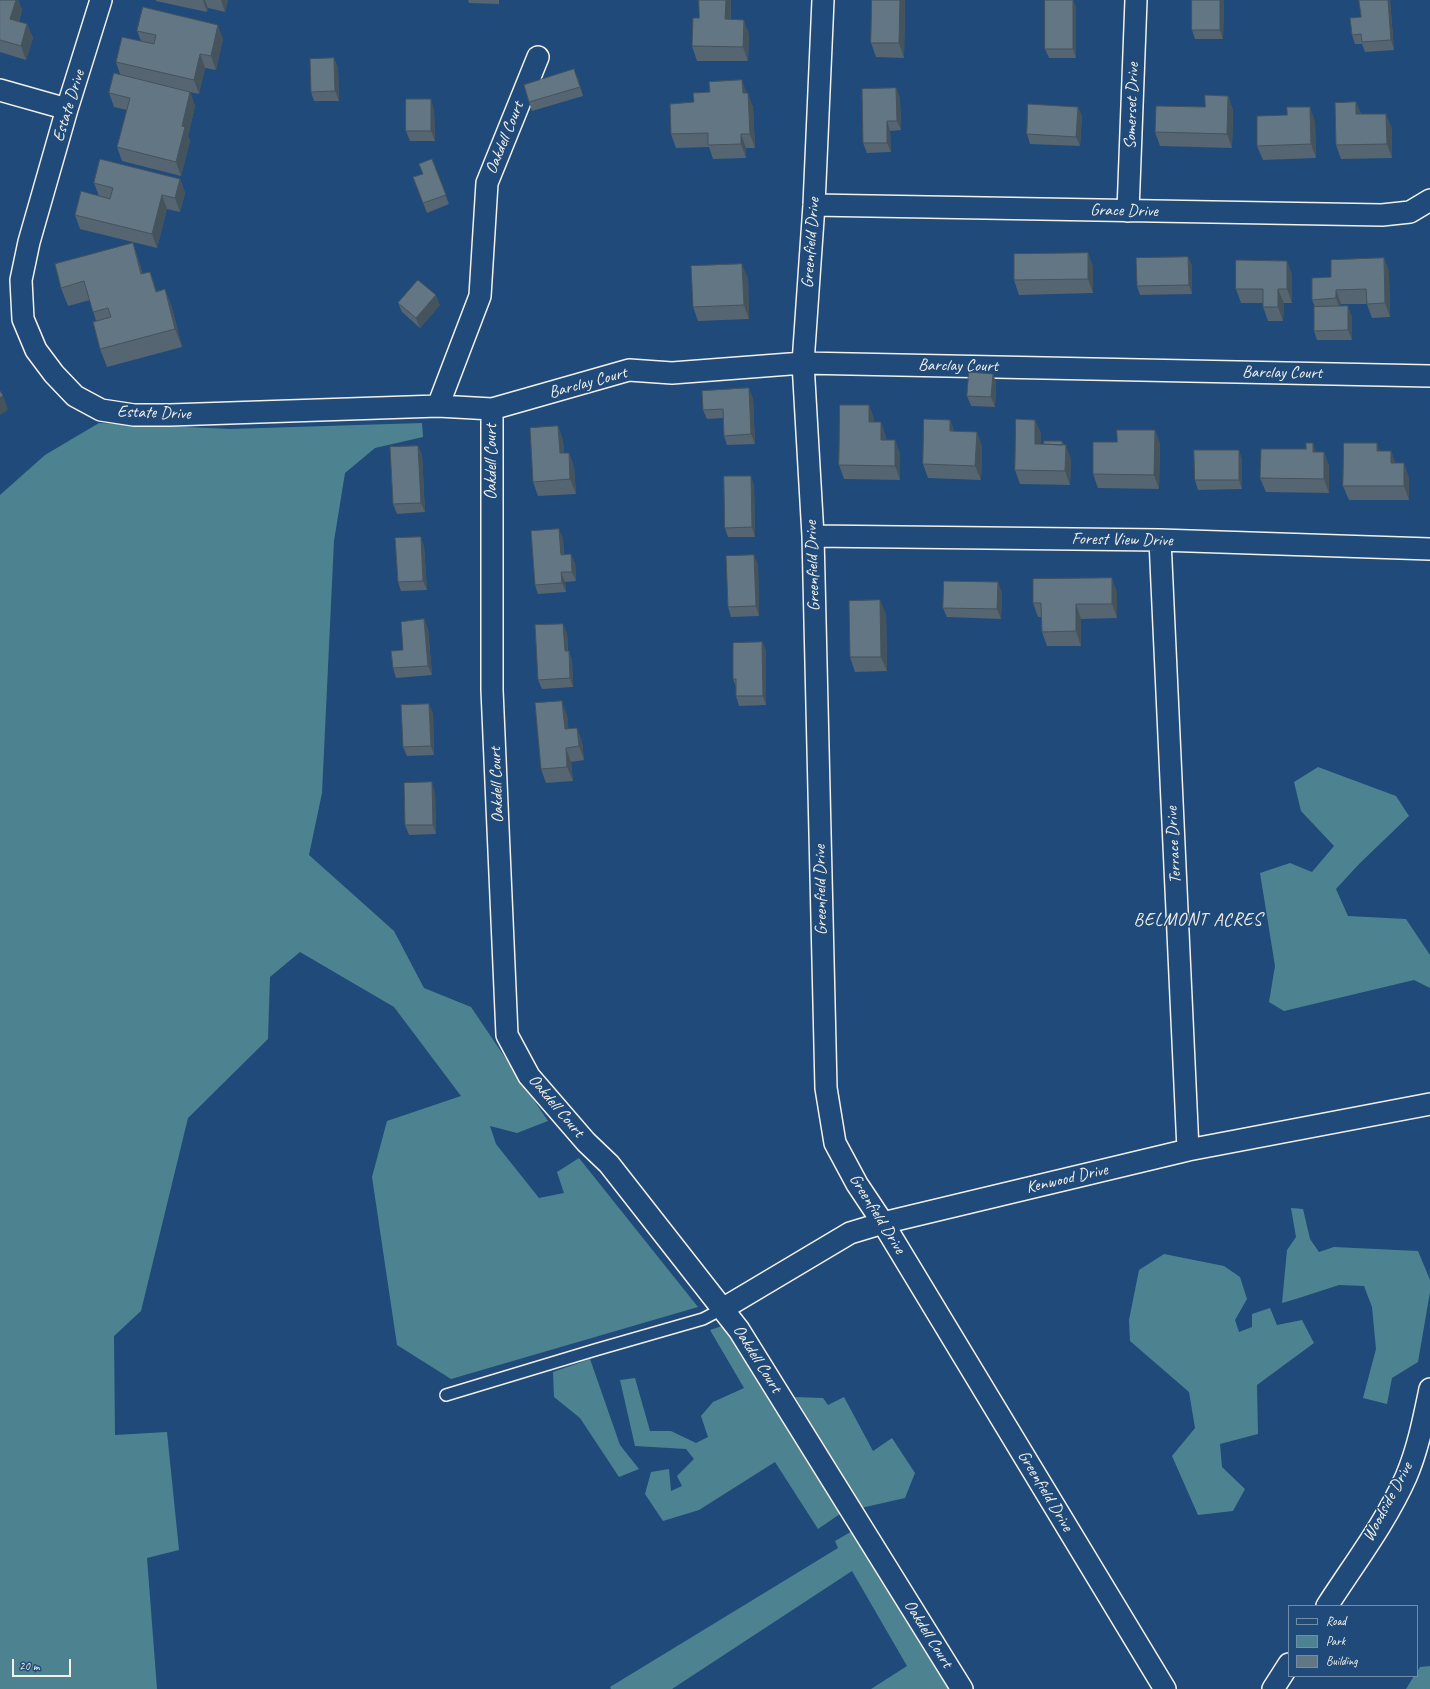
<!DOCTYPE html>
<style>
body{margin:0}
#map{position:relative;width:1430px;height:1689px;overflow:hidden;background:#1f4a7a;font-family:Caveat,sans-serif}
canvas{display:block}
.legend{position:absolute;left:1288px;top:1605px;width:130px;height:72px;box-sizing:border-box;background:#1f4a7a;border:1px solid #748da6;margin:0;padding:5px 7px;list-style:none;font-size:12px;color:#f4f1e8}
.legend li{display:flex;align-items:center;gap:8px;height:20px}
.legend b{width:20px;border:1px solid #748da6}
.scale{position:absolute;left:12px;top:1659px;width:59px;height:18px;box-sizing:border-box;border:2px solid #f4f1e8;border-top:0;padding-left:5px;font-size:12px;line-height:14px;white-space:nowrap;color:#f4f1e8;-webkit-text-stroke:3px #1f4a7a;paint-order:stroke}
</style>
<div id="map">
<canvas width="1430" height="1689"></canvas>
<ul class="legend">
<li><b style="height:5px;background:#1f4a7a"></b>Road</li>
<li><b style="height:11px;background:#4d8391"></b>Park</li>
<li><b style="height:11px;background:#637684"></b>Building</li>
</ul>
<div class="scale">20 m</div>
</div>
<script>
const c = document.querySelector('canvas').getContext('2d');
c.lineJoin = 'round';
function fill(path, color) { c.fillStyle = color; c.fill(path, 'evenodd'); }
function stroke(path, color, width, dash) { c.strokeStyle = color; c.lineWidth = width; c.lineCap = dash ? 'butt' : 'round'; c.setLineDash(dash || []); c.stroke(path); }
function write(font, color, halo, rows, align = 'center') {
  c.font = font + ' Caveat,sans-serif'; c.lineWidth = 3; c.setLineDash([]); c.textBaseline = 'middle'; c.strokeStyle = halo; c.fillStyle = color; for (const [text, x, y, turn = 0] of rows) {
    c.save(); c.translate(x, y); c.rotate((+turn || 0) * Math.PI / 180); c.textAlign = isNaN(turn) ? turn : align; if (halo) c.strokeText(text, 0, 0); c.fillText(text, 0, 0); c.restore();
  }
}
const green = new Path2D(`
 M99 423 230 429 422 423 423 437 375 448 345 473 334 541 322 793 309 855 394 931 424 988 471 1007 548 1121 517 1133 490 1126 496 1144 539 1198 564 1193 557 1172 579 1158 698 1307 451 1379 397 1345 372 1177 387 1121 461 1096 394 1007 300 952 270 977 268 1039 188 1118 141 1311 114 1336 115 1435 167 1432 179 1550 147 1558 157 1689H0V495L45 455Z
 M1318 767 1396 796 1409 816 1359 864 1336 889 1348 916 1406 919 1430 955V988L1414 980 1284 1011 1269 1002 1275 966 1260 873 1290 863 1312 872 1334 846 1301 811 1294 782Z
 M1291 1208 1303 1209 1310 1239 1319 1252 1334 1247 1418 1251 1430 1280V1292L1418 1362 1392 1378 1387 1404 1363 1398 1376 1349 1372 1307 1364 1286 1339 1285 1299 1298 1282 1303 1287 1250 1296 1237Z
 M1164 1254 1224 1266 1240 1277 1247 1299 1235 1320 1239 1332 1252 1327V1314L1270 1308 1277 1325 1302 1320 1314 1343 1257 1385 1258 1434 1220 1444 1222 1467 1245 1489 1233 1511 1198 1515 1172 1456 1195 1428 1189 1392 1130 1341 1129 1320 1139 1270Z
 M725 1325 840 1514 818 1529 775 1462 699 1510 663 1521 645 1494 651 1472 669 1469 671 1491 682 1486 677 1476 694 1459 686 1449 635 1446 620 1380 635 1378 650 1431H671L696 1443 708 1437 701 1416 713 1402 744 1388 710 1330Z
 M590 1359 620 1445 639 1469 619 1477 580 1418 554 1397 553 1372Z
 M795 1397 823 1398 828 1405 844 1397 873 1451 892 1438 915 1473 905 1498 861 1508Z
 M854 1530 950 1689H871L907 1666 852 1571 672 1689H611L610 1687 838 1548 835 1541Z
 M1430 1666V1689H1406L1414 1676H1417V1672L1420 1667Z`);
const service = new Path2D(`
 M446 1395 595 1350 703 1319 724 1308`);
const minor = new Path2D(`
 M101 0 67 109 29 242 21 280 23 319 36 350 54 374 75 396 101 410 134 415H170L438 406 492 409 629 370 672 373 803 363 1430 376
 M823 0 814 205 803 363 813 536 826 1088 835 1143 857 1184 883 1223 1165 1689
 M0 90 67 109
 M814 205 1382 215 1410 212 1430 200
 M1128 211 1136 0
 M438 406 480 296 487 183 538 57
 M492 409V690L507 1035 529 1076 586 1142 609 1164 739 1330 962 1689
 M813 536 1160 540 1430 549
 M1160 540 1188 1150
 M724 1308 850 1233 883 1223 1188 1150 1430 1104
 M1327 1606C1354 1564 1386 1522 1406 1477 1418 1449 1424 1418 1430 1389
 M1273 1689 1289 1664`);
const wall = new Path2D(`
 M0 0H18L22 10 19 22 27 24 33 38 26 60 0 52Z
 M156 0H228L225 12 208 8 207 12 156 1Z
 M468 0H499V4L469 3Z
 M699 0H731V19L749 34 748 61H697L692 46 699 18Z
 M872 0H905L904 58 876 57 871 43Z
 M1045 0H1073L1076 8V58H1049L1045 49Z
 M1224 0 1223 39H1195L1192 30Z
 M1390 0 1394 50 1365 52 1362 44H1355L1352 35 1361 17Z
 M137 31 223 39 216 70 205 68 199 94 190 92 195 106 188 136 190 141 181 176 122 161 117 147 127 110 114 107 109 93 120 74 116 62 141 41Z
 M334 58 338 68 339 101H314L311 92Z
 M578 78 583 96 532 111 529 102Z
 M896 88 900 98 901 130 890 131 891 152 867 153 863 143Z
 M747 93 753 107 755 148H746V158L713 159 709 147 676 148 671 134 694 102Z
 M1228 96 1233 110 1232 148 1160 146 1155 132Z
 M1356 102 1361 114 1392 128V158L1341 159 1336 145Z
 M1078 107 1082 116 1080 146 1030 144 1027 134Z
 M434 109 435 141H410L406 131Z
 M1287 115 1315 121 1316 158 1263 160 1257 146Z
 M432 159 449 204 427 213 413 177 423 174Z
 M180 179 185 193 180 212 167 209 157 248 80 229 75 215 99 196 94 183Z
 M133 243 139 262 143 274 157 291 165 289 172 308 182 347 107 367 100 349 96 321 90 300 68 306 61 288Z
 M1088 253 1093 267V293L1019 295 1014 280Z
 M1188 257 1192 266V294L1140 295 1137 286Z
 M1384 258 1389 272 1390 317 1372 318 1367 304H1341V306L1352 316V340H1317L1314 331 1315 307 1312 300 1331 277Z
 M1287 261 1292 275V303H1284L1283 321H1268L1263 307V303H1241L1236 289Z
 M748 278 749 319 698 321 693 307Z
 M398 303 440 305 420 328 402 312Z
 M993 374 996 383 995 407 971 406 967 396Z
 M753 398 755 444 727 445 724 436 723 418 707 419 703 410Z
 M869 405 874 419V422L886 436V440H895L900 454V480L844 479 839 465Z
 M950 420 954 431 982 446 981 480 928 478 923 464Z
 M1035 420 1041 434 1040 444H1044L1062 441 1071 459 1070 485 1020 484 1015 470Z
 M558 426 563 440 564 453H569L574 467 576 494 538 496 533 482Z
 M1155 430 1160 444 1159 489 1098 488 1093 474 1117 442Z
 M418 446 422 455 425 512 397 514 393 504Z
 M1380 451H1391L1395 463 1409 477V500H1349L1343 486Z
 M1316 452H1324L1329 466V493L1266 492 1260 478Z
 M1242 459V489L1198 490 1195 480Z
 M754 485 755 537H728L725 528Z
 M563 538 564 555 575 563 576 581 565 582 566 592 538 594 535 585Z
 M424 546 427 590 401 591 398 582Z
 M758 564 759 616 731 617 728 607Z
 M1002 592 1001 619 947 617 943 608Z
 M1117 592V618L1081 619V646H1047L1042 632 1041 617H1038L1033 603Z
 M886 614 887 671 855 672 850 657Z
 M424 619 428 629 432 675 396 678 393 668 403 650Z
 M567 633 568 651 572 660 573 687 542 689 538 680Z
 M762 642 766 651V705L739 706 736 696V687L733 679Z
 M433 713 434 755 407 756 403 747Z
 M567 715 568 729 577 728 582 742 584 760 571 762 573 781 546 783 541 769Z
 M435 792 436 834 409 835 405 825Z`);
const shadedWall = new Path2D(`
 M16 0H18L22 10 15 33 10 19Z
 M203 0H205L208 8 207 12Z
 M221 0H228L225 12Z
 M726 0H731L730 33 725 19Z
 M900 0H905L904 58 899 43Z
 M1073 0 1076 8V58L1073 49Z
 M1220 0H1224L1223 39 1220 30Z
 M1388 0H1390L1394 50 1391 40Z
 M744 20 749 34 748 61 743 47Z
 M27 24 33 38 26 60 21 46Z
 M218 25 223 39 216 70 211 56Z
 M200 54 205 68 199 94 194 80Z
 M334 58 338 68 339 101 335 91Z
 M574 69 578 78 583 96Z
 M742 80 747 94 743 93Z
 M896 88 900 98 901 130 897 121Z
 M190 92 195 106 188 136 190 141 181 176 176 162 182 126Z
 M748 93 753 107 755 148 750 134Z
 M1228 96 1233 110 1232 148 1227 134Z
 M431 99 434 109 435 141 431 131Z
 M1356 102 1362 116 1356 114Z
 M1078 107 1082 116 1080 146 1076 137Z
 M1310 107 1315 121 1316 158 1311 144Z
 M1386 114 1392 128V158L1387 144Z
 M887 121 890 131 891 152 887 143Z
 M741 134 746 148V158L741 144Z
 M180 179 185 193 180 212 175 198Z
 M162 195 167 209 157 248 152 234Z
 M133 243 139 262 148 293 141 274Z
 M1088 253 1093 267V293L1088 279Z
 M1188 257 1192 266V294L1189 285Z
 M1384 258 1389 272 1390 317 1385 303Z
 M1287 261 1292 275V303L1287 289Z
 M742 264 748 278 749 319 744 305Z
 M150 272 157 291 162 310 156 292Z
 M165 289 172 308 182 347 175 329Z
 M1278 289 1284 303 1283 321 1278 307Z
 M1336 290 1341 304V313L1336 298Z
 M436 295 440 305 420 328 416 318Z
 M1348 306 1352 316V340L1348 330Z
 M993 374 996 383 995 407 991 397Z
 M749 388 753 398 755 444 751 434Z
 M3 395 8 410 0 415V398Z
 M869 405 874 419V436L869 422Z
 M950 420 955 434 950 431Z
 M1035 420 1041 434 1040 458 1035 444Z
 M881 422 886 436V454L881 440Z
 M558 426 563 440 565 467 560 453Z
 M1155 430 1160 444 1159 489 1154 475Z
 M977 432 982 446 981 480 975 466Z
 M895 440 900 454V480L895 466Z
 M1313 443 1318 457 1313 452Z
 M1377 443 1382 457 1377 451Z
 M1066 445 1071 459 1070 485 1065 471Z
 M418 446 422 455 425 512 421 503Z
 M1239 450 1242 459V489L1239 480Z
 M1391 451 1396 465 1391 463Z
 M1324 452 1329 466V493L1324 479Z
 M569 453 574 467 576 494 570 479Z
 M1404 463 1409 477V500L1404 486Z
 M751 476 754 485 755 537 752 527Z
 M559 529 563 538 564 564 561 555Z
 M421 537 424 546 427 590 423 581Z
 M571 554 575 563 576 581 572 572Z
 M754 555 758 564 759 616 756 606Z
 M561 572 565 582 566 592 562 583Z
 M1112 578 1117 592V618L1112 604Z
 M998 582 1002 592 1001 619 997 609Z
 M880 600 886 614 887 671 881 657Z
 M1076 604 1081 619V646L1076 631Z
 M424 619 428 629 432 675 428 666Z
 M563 624 567 633 568 660 565 651Z
 M762 642 766 651V705L763 696Z
 M569 651 572 660 573 687 570 678Z
 M562 701 567 715 570 743 565 729Z
 M429 704 433 713 434 755 431 746Z
 M577 728 582 742 584 760 579 746Z
 M566 748 571 762 573 781 567 767Z
 M432 782 435 792 436 834 433 825Z`);
const building = new Path2D(`
 M0 0H16L10 19 27 24 21 46 0 40Z
 M699 0H726L725 19 744 20 743 47 692 46 693 18H699Z
 M872 0H900L899 43H871Z
 M1045 0H1073V49H1045Z
 M1192 0H1220V30H1192Z
 M1359 0H1388L1391 40 1362 42 1361 34 1352 35 1350 18 1361 17Z
 M143 7 218 25 211 56 200 54 194 80 116 62 122 37 154 44 156 35 137 31Z
 M334 58 335 91 311 92 310 59Z
 M574 69 580 87 529 102 524 85Z
 M114 73 190 92 182 126 185 127 176 162 117 147 130 98 109 93Z
 M742 80 743 93H748L750 134H741V144L708 145V133L671 134 670 104 694 102 693 93 710 92 709 82Z
 M896 88 897 121H887V143H863L862 89Z
 M1205 95 1228 96 1227 134 1155 132 1156 106 1205 107Z
 M406 99H431V131H406Z
 M1356 102V114H1386L1387 144 1336 145 1335 103Z
 M1028 104 1078 107 1076 137 1027 134Z
 M1287 107H1310L1311 144 1257 146V116L1287 115Z
 M100 159 180 179 175 198 162 195 152 234 75 215 81 191 110 199 113 188 94 183Z
 M432 159 446 195 423 203 413 177 423 174 419 164Z
 M133 243 141 274 150 272 156 292 165 289 175 329 100 349 93 322 111 317 108 308 93 312 84 281 61 288 55 264Z
 M1088 253V279L1014 280V254Z
 M1188 257 1189 285 1137 286 1136 258Z
 M1384 258 1385 303 1367 304 1366 289 1336 290V298L1312 300V278L1331 277V260Z
 M1236 260 1287 261V289H1278V307H1263V289H1236Z
 M742 264 744 305 693 307 691 266Z
 M418 280 436 295 416 318 398 303Z
 M1348 306V330L1314 331V307Z
 M969 372 993 374 991 397 967 396Z
 M749 388 751 434 724 436 723 409 703 410 702 391Z
 M0 391 3 395 0 398Z
 M840 405H869V422H881V440H895V466L839 465Z
 M924 419 950 420V431L977 432 975 466 923 464Z
 M1016 419 1035 420V444L1066 445 1065 471 1015 470Z
 M558 426 560 453H569L570 479 533 482 530 428Z
 M1117 430H1155L1154 475 1093 474V442H1117Z
 M1044 441H1062V445L1044 444Z
 M1306 443H1313V452H1324V479L1260 478 1261 449H1306Z
 M1344 443H1377V451H1391V463H1404V486H1343Z
 M418 446 421 503 393 504 390 447Z
 M1194 450H1239V480H1195Z
 M724 476H751L752 527 725 528Z
 M559 529 561 555 571 554 572 572H561L562 583 535 585 531 531Z
 M421 537 423 581 398 582 395 538Z
 M754 555 756 606 728 607 726 556Z
 M1112 578V604H1076V631L1042 632 1041 603H1033V579Z
 M944 581 998 582 997 609 943 608Z
 M880 600 881 657H850L849 601Z
 M424 619 428 666 393 668 391 651 403 650 401 622Z
 M563 624 565 651H569L570 678 538 680 535 625Z
 M762 642 763 696H736V679H733V643Z
 M562 701 565 729 577 728 579 746 566 748 567 767 541 769 535 703Z
 M429 704 431 746 403 747 401 705Z
 M432 782 433 825H405L404 783Z`);
const streetNames = [
 ["Estate Drive",69,106,-73],
 ["Somerset Drive",1132,106,-88],
 ["Oakdell Court",505,138,-68],
 ["Grace Drive",1124,211,1],
 ["Greenfield Drive",811,243,-86],
 ["Barclay Court",958,366,1],
 ["Barclay Court",1282,373,1],
 ["Barclay Court",588,383,-15],
 ["Estate Drive",154,413,2],
 ["Oakdell Court",492,462,-90],
 ["Forest View Drive",1122,540,1],
 ["Greenfield Drive",813,566,-92],
 ["Oakdell Court",497,785,-92],
 ["Terrace Drive",1174,845,-93],
 ["Greenfield Drive",821,890,-91],
 ["Oakdell Court",556,1106,50],
 ["Kenwood Drive",1067,1179,-13],
 ["Greenfield Drive",877,1214,58],
 ["Oakdell Court",757,1359,58],
 ["Greenfield Drive",1045,1491,59],
 ["Woodside Drive",1388,1502,-62],
 ["Oakdell Court",928,1634,58]
];
const neighbourhoodNames = [
 ["BELMONT ACRES",1198,920]
];
fill(green, '#4d8391');
stroke(service, '#f4f1e8', 14);
stroke(minor, '#f4f1e8', 24);
stroke(service, '#1f4a7a', 11);
stroke(minor, '#1f4a7a', 21);
fill(wall, '#556572');
fill(shadedWall, '#45535c');
fill(building, '#637684');
stroke(building, '#45535c', 1);
write('17px', '#f4f1e8', '#1f4a7a', streetNames);
c.letterSpacing = '1px';
write('18px', '#f4f1e8', '#1f4a7a', neighbourhoodNames);
c.letterSpacing = '0px';
</script>
